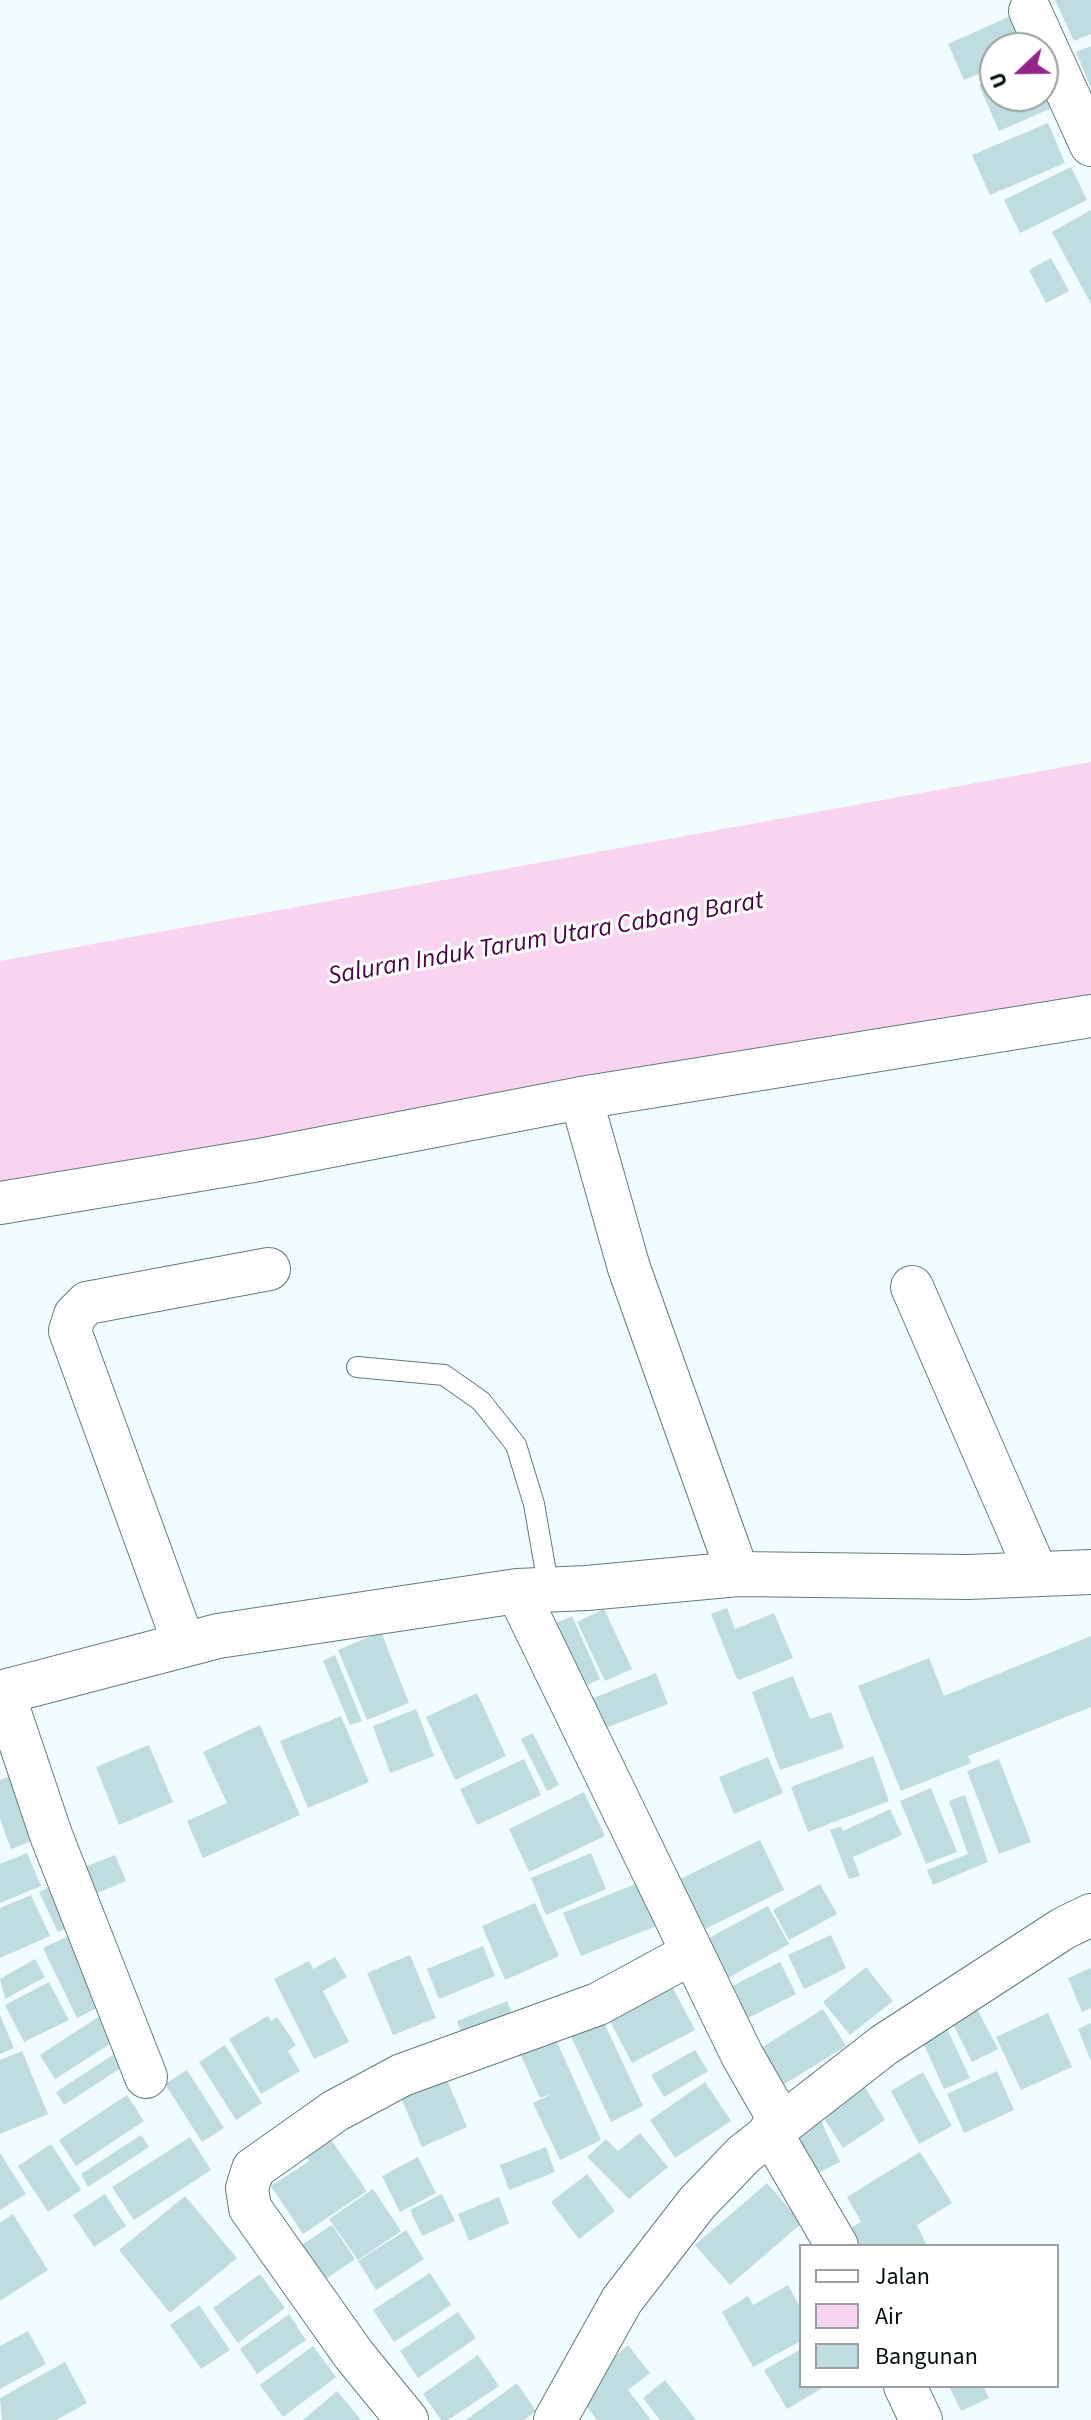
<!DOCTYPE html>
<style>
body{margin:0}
#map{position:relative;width:1091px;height:2420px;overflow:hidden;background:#f0fcfe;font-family:"Source Sans 3",sans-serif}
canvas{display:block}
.legend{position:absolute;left:799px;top:2244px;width:260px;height:144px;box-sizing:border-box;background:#fff;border:2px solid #9b9f9f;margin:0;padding:10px 14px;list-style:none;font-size:24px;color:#050f10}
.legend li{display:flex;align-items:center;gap:16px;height:40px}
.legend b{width:40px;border:2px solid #9b9f9f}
.north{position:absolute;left:979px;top:32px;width:80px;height:80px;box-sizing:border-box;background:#fff;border:2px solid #9b9f9f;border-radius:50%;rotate:248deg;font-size:22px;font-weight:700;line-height:32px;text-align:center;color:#050f10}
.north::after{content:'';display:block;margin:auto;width:28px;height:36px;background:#922587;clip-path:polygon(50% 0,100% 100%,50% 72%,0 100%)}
</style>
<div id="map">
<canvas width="1091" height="2420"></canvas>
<ul class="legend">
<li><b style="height:10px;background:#fff"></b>Jalan</li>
<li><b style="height:22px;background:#f9d3f2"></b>Air</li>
<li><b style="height:22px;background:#bfdce0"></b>Bangunan</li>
</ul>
<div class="north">U</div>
</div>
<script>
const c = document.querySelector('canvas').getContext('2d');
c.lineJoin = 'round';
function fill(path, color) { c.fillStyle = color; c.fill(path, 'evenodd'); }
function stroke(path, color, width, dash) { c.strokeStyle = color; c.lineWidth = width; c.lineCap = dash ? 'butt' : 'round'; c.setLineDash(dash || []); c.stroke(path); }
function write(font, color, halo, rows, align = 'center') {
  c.font = font + ' "Source Sans 3",sans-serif'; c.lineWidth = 6; c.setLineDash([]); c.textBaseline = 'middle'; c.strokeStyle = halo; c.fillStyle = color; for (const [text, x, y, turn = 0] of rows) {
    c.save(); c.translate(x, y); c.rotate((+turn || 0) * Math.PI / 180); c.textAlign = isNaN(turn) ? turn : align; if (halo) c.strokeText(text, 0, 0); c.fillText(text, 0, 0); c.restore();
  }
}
const water = new Path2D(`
 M1091 762V1003L0 1194V961Z`);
const building = new Path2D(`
 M1055 0H1091V34L1074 41Z
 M1015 14 1030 48H995V67L964 80 948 44Z
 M1091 46V88L1076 52Z
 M995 78V96H1043V81L1054 107 999 131 979 85Z
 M1048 123 1065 163 990 195 972 155Z
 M1071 167 1087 200 1020 233 1004 200Z
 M1091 210V304L1052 232Z
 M1051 258 1069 291 1046 303 1029 270Z
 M727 1608 735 1629 774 1613 793 1658 739 1680 736 1677 711 1614Z
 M604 1609 632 1669 605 1681 577 1622Z
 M572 1616 600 1679 570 1693 542 1629Z
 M381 1632 409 1703 367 1720 338 1650Z
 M1091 1636V1707L968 1756 971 1763 901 1791 858 1686 929 1658 944 1696Z
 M335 1655 362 1721 350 1725 323 1661Z
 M656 1673 668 1704 598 1731 586 1701Z
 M793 1676 810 1719 831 1712 844 1748 780 1770 752 1692Z
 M477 1693 506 1756 455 1780 426 1717Z
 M416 1709 434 1756 390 1773 373 1726Z
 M341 1716 369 1782 308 1808 280 1741Z
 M260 1725 300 1815 203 1858 187 1821 227 1803 203 1752Z
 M533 1733 559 1785 547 1791 521 1739Z
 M149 1745 173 1802 119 1825 96 1767Z
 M873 1756 889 1801 808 1832 791 1787Z
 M768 1757 783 1793 734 1814 719 1777Z
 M524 1759 541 1795 477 1825 460 1789Z
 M999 1759 1031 1842 999 1854 967 1771Z
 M21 1772 45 1836 11 1849 0 1819V1780Z
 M931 1788 957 1852 926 1864 900 1801Z
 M584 1792 605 1836 529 1872 509 1829Z
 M965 1795 988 1862 933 1885 927 1870 968 1854 949 1801Z
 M890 1809 902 1835 853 1857 860 1876 849 1879 830 1830 841 1826 843 1831Z
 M760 1840 784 1890 703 1930 678 1880Z
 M27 1853 41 1886 0 1903V1864Z
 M591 1853 606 1889 546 1915 531 1878Z
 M115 1855 126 1881 83 1899 72 1872Z
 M62 1881 81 1921 58 1932 39 1892Z
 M638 1883 656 1926 581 1956 563 1913Z
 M820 1884 837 1914 789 1940 773 1910Z
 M31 1895 50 1936 0 1958V1908Z
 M535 1903 559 1956 505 1980 482 1926Z
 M768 1906 789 1944 726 1979 705 1940Z
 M75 1933 109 2002 77 2018 43 1948Z
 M831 1935 846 1968 804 1989 788 1955Z
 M483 1946 495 1976 439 1999 427 1969Z
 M410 1955 436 2018 393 2035 367 1973Z
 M335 1957 347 1977 323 1991 349 2042 314 2059 274 1979 309 1961 313 1969Z
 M35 1959 45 1977 5 1999 0 1979Z
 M780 1962 796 1994 746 2019 730 1987Z
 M866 1967 893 2001 850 2035 823 2002Z
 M1091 1968V2008L1082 2012 1068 1978Z
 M666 1975 695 2030 632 2063 603 2008Z
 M49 1982 69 2020 24 2042 5 2005Z
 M970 1995 998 2049 972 2062 945 2008Z
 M507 2001 517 2025 466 2045 457 2021Z
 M823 2009 846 2046 778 2088 756 2051Z
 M109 2010 124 2035 55 2079 40 2055Z
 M598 2010 643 2106 611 2122 566 2026Z
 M1048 2013 1072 2067 1021 2090 996 2037Z
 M0 2015 14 2048 0 2054Z
 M268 2016 271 2021 277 2017 296 2045 288 2051 300 2071 261 2094 229 2039Z
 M941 2016 970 2078 944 2089 916 2027Z
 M1091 2023V2061L1078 2029Z
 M549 2024 601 2140 560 2160 533 2103 556 2092 540 2098 514 2040Z
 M225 2045 262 2103 236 2120 199 2062Z
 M122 2049 130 2062 64 2105 56 2092Z
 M695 2050 708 2071 664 2097 651 2075Z
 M22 2051 48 2114 0 2134V2060Z
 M187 2070 224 2128 202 2142 165 2084Z
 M997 2071 1014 2110 964 2133 947 2094Z
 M923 2072 952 2126 919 2144 891 2091Z
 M444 2073 467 2127 422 2147 399 2093Z
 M860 2079 885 2120 843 2148 816 2106Z
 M705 2082 731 2121 675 2158 650 2120Z
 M127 2095 144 2121 76 2166 59 2140Z
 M817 2112 840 2162 812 2176 788 2126Z
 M320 2124 367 2191 303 2234 271 2186 309 2161 295 2140Z
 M640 2133 668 2167 629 2199 587 2157 606 2139 618 2151Z
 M141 2135 149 2147 88 2187 81 2174Z
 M190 2137 211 2170 134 2220 112 2187Z
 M51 2144 81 2190 48 2212 18 2166Z
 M546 2147 555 2172 509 2190 500 2165Z
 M920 2152 952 2203 917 2225 927 2246H853L845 2231 861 2222 847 2197Z
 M0 2153 26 2194 0 2210Z
 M418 2157 436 2193 400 2212 382 2176Z
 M587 2174 615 2211 579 2239 551 2202Z
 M767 2183 802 2223 730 2285 695 2245Z
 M373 2189 401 2231 358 2260 329 2219Z
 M105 2194 126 2226 94 2247 73 2215Z
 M442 2194 455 2221 422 2236 410 2210Z
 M185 2196 237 2258 170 2313 119 2250Z
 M499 2197 509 2223 469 2241 458 2214Z
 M13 2214 48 2270 0 2301V2223Z
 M332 2225 355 2259 323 2281 300 2246Z
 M406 2230 424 2259 376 2290 358 2261Z
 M430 2273 451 2305 394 2342 373 2310Z
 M260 2274 285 2308 238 2343 213 2308Z
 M788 2285 801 2309V2341L753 2367 722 2312 748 2296 753 2305Z
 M199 2305 230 2350 201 2369 170 2325Z
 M458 2312 476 2338 418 2378 400 2351Z
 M289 2314 306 2340 257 2374 240 2349Z
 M28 2331 46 2364 0 2389V2346Z
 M628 2345 650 2373 628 2390 651 2420H597L576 2392Z
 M313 2346 336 2377 283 2417 260 2385Z
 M801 2349V2386H826L787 2409 764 2370Z
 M478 2355 499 2386 448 2420H441L423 2394Z
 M65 2362 87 2403 56 2420H2L0 2398Z
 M665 2380 696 2420H660L643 2398Z
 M517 2383 536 2411 524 2420H466Z
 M949 2386H983L989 2398 961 2411Z
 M337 2391 361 2420H303Z`);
const service = new Path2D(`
 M357 1367 444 1375 481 1401 516 1445 534 1504 549 1590`);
const minor = new Path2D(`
 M1030 11 1091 145
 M581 1098 629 1268 738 1574
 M0 1203 259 1160 581 1098 1091 1016
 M912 1287 1037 1574
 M517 1591 742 2055 781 2123
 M184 1644 70 1331 75 1315 87 1303 269 1269
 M3 1692 51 1835 146 2077
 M770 2131 837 2246
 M905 2386 921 2420
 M407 2420 354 2355 250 2208 247 2188 253 2169 335 2111 402 2075 598 2004 692 1953
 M555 2420 622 2300 697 2203 744 2154 884 2045 1064 1928 1091 1915`);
const primary = new Path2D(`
 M0 1693 218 1636 517 1591 587 1588 738 1574 968 1577 1091 1572`);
const waterNames = [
 ["Saluran Induk Tarum Utara Cabang Barat",546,940,-10]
];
fill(water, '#f9d3f2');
fill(building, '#bfdce0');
stroke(service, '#617b7f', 22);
stroke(minor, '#617b7f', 44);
stroke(primary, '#617b7f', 46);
stroke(service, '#fff', 20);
stroke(minor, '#fff', 42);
stroke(primary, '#fff', 44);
write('italic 26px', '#4b0145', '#fff', waterNames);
</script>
